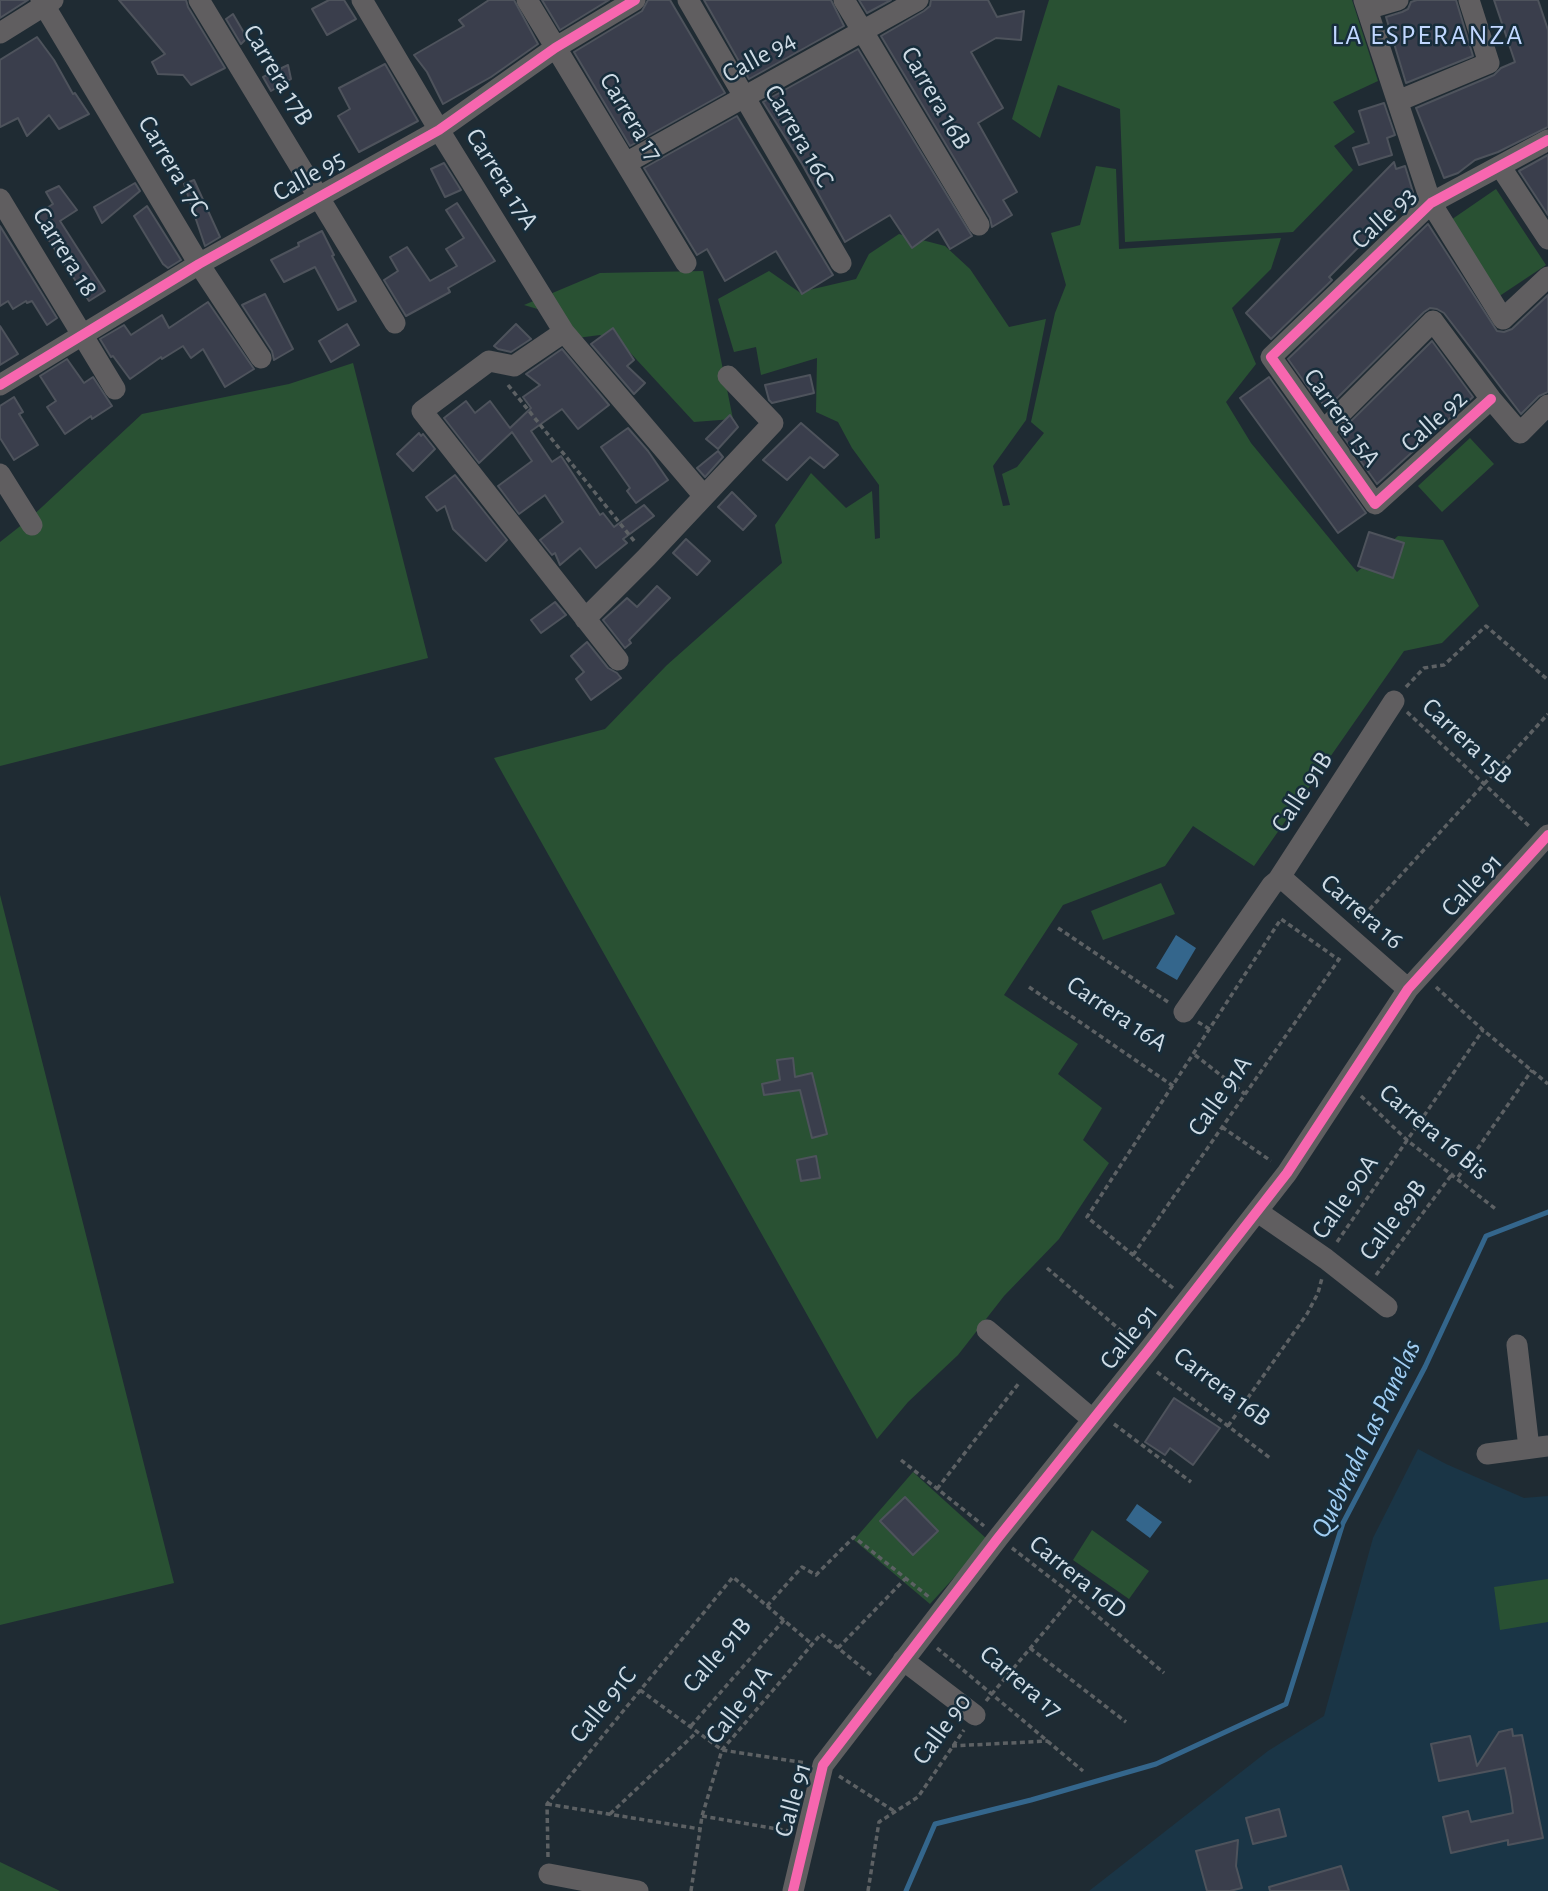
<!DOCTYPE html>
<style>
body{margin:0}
canvas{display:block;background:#1f2b33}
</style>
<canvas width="1548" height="1891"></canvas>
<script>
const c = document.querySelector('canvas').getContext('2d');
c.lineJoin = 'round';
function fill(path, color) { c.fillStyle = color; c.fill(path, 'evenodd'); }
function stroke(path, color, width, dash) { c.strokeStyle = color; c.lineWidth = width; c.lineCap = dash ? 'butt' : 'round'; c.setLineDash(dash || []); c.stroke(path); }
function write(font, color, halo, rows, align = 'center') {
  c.font = font + ' "Alegreya Sans",sans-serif'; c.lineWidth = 5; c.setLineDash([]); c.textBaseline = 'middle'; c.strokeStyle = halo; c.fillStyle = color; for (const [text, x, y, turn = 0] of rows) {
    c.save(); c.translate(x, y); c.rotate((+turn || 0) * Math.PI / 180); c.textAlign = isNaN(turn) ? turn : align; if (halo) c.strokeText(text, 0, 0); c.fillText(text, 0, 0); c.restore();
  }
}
const built = new Path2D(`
 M1418 1449 1446 1464 1524 1498 1548 1496V1891H1089L1268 1751 1324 1716 1373 1538Z`);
const green = new Path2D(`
 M1049 0H1352L1378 81 1333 102 1355 132 1334 146 1353 170 1293 232 1125 242 1120 109 1058 85 1040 138 1012 119Z
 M1096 166 1116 169 1119 249 1281 238 1271 269 1232 308 1256 364 1226 402 1251 443 1357 572 1398 536 1443 540 1479 606 1442 643 1404 651 1254 866 1193 826 1165 866 1063 905 1004 995 1078 1044 1058 1074 1102 1108 1083 1140 1109 1163 1059 1239 1004 1296 958 1355 908 1402 877 1439 494 758 605 729 667 665 782 563 775 525 811 473 846 508 872 491 875 539 880 538 879 485 852 448 838 422 816 412 817 358 761 375 756 347 734 352 718 299 769 271 802 294 809 290 856 279 869 254 899 234 945 246 970 269 1009 327 1046 319 1026 420 993 466 1003 506 1010 505 1002 474 1017 467 1044 433 1031 422 1055 313 1066 285 1051 233 1080 225Z
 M1496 189 1546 265 1498 297 1448 222Z
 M703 271 733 419 694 422 625 347 600 335 577 338 558 315 524 305 600 273Z
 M353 363 428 658 0 766V542L28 520 142 414 289 384Z
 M1470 438 1494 464 1442 512 1418 486Z
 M1161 883 1175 914 1103 940 1091 911Z
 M0 895 174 1583 0 1625Z
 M913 1472 988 1540 930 1604 854 1540Z
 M1092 1530 1149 1571 1129 1599 1073 1560Z
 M1548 1579V1622L1500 1630 1494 1587Z
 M0 1862 60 1891H0Z`);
const water = new Path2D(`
 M1176 935 1196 948 1177 980 1156 968Z
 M1137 1504 1162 1522 1150 1538 1126 1520Z`);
const stream = new Path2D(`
 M906 1891 935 1824 1031 1800 1156 1764 1286 1704 1343 1523 1425 1367 1486 1236 1548 1212`);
const building = new Path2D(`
 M0 0H28L0 18Z
 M119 0H186L188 7 225 68 191 85 183 75 158 74 152 62 165 54Z
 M329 0H344L356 19 327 35 312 9Z
 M489 0H514L538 44 491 77 443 104 427 72 414 55 464 26 459 20Z
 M542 0H609L560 30Z
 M648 0H670L725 93 630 146 574 52 642 11Z
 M704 0H831L844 26 749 79Z
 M859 0H891L867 13Z
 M931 0H988L997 17 1024 11 1021 40 996 38 971 52 1003 108 978 123 1017 192 1003 200 1012 215 992 227 990 218 881 36 924 11 930 6Z
 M1417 0H1456L1473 56 1406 83 1386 17 1402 12 1408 9 1411 2Z
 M1494 0H1538L1548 30V127L1498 152 1475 160 1458 173 1444 178 1416 108 1494 75 1501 68 1515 62Z
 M233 14 247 38 241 44 226 19Z
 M37 37 54 60 73 94 75 93 89 114 59 129 49 115 27 136 18 118 0 127V60Z
 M858 49 972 236 950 249 938 229 912 248 890 215 845 242 802 164 763 102Z
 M385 64 418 121 359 152 338 116 350 109 339 88Z
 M288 65 291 79 271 91 263 77Z
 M1384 103 1395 135 1387 138 1392 155 1359 165 1353 148 1369 143 1359 111Z
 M737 116 833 275 802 294 776 251 725 281 707 249 697 255 644 168Z
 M1548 155V215L1519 171Z
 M1394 162 1396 169 1405 166 1413 192 1329 277 1332 280 1271 339 1246 313Z
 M444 163 461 190 445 197 431 169Z
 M194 180 220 237 205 246 184 184Z
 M135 183 140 191 102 223 94 207Z
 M59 186 77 210 60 221 105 291 89 301 48 239 50 238 36 215 53 204 46 192Z
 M457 203 495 261 448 288 450 292 406 316 384 280 398 271 390 257 407 247 430 281 457 266 446 249 464 238 446 210Z
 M147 206 181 260 168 268 163 264 134 216Z
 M1428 224 1497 331 1504 332 1512 329 1548 295V392L1539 396 1521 414 1444 313 1437 309 1430 308 1424 312 1327 408 1310 390 1288 359Z
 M0 226 57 318 47 325 32 301 27 303 26 301 13 309 8 301 0 306Z
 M322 231 334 255 332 256 356 301 338 310 315 267 284 282 271 260 299 246 298 243Z
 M265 294 293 349 274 360 272 351 242 305Z
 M208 302 254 369 225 387 203 349 191 358 183 346 162 359 161 357 130 379 113 356 111 357 100 339 124 325 131 335 162 315 169 328Z
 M347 324 359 345 331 362 319 341Z
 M516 324 531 339 511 352 498 349 494 346Z
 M0 326 18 354 0 365Z
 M613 328 634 360 627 366 645 383 634 394 591 344Z
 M1432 341 1473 397 1377 484 1340 432Z
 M562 349 609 405 578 429 562 409 531 431 552 462 561 456 600 515 603 513 614 527 644 505 654 516 623 539 627 543 596 568 580 548 560 565 555 553 552 555 540 540 563 522 545 495 519 514 498 486 532 461 512 432 479 463 444 418 466 401 475 413 490 401 510 428 531 408 523 397 540 385 526 374Z
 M67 359 84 383 93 377 112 406 92 419 91 416 65 434 47 407 56 401 40 376Z
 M810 375 814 393 772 403 769 400 765 385Z
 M1269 377 1366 513 1338 533 1240 398Z
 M14 397 23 412 19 414 38 445 14 460 0 438V406Z
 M730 415 738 427 718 449 706 439Z
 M801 423 838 455 824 468 810 457 787 480 763 460Z
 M628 428 648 451 668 480 636 503 627 491 630 488 601 447Z
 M419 433 421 436 423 434 435 449 413 471 397 454Z
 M718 451 723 457 705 477 697 468Z
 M455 475 507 540 486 561 453 529 445 506 437 511 426 497Z
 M732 492 756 516 743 530 718 507Z
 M1369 532 1404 543 1393 578 1358 566Z
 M686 539 710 561 697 575 673 553Z
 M657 586 670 598 629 640 631 643 625 648 603 620 627 598 637 607Z
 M555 602 566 615 541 633 531 620Z
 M587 642 608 668 617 673 621 678 591 700 576 679 584 672 571 656Z
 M793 1058 795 1077 812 1073 827 1134 812 1138 800 1090 764 1095 762 1084 780 1080 777 1060Z
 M816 1156 820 1178 801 1181 797 1160Z
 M1174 1398 1220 1428 1193 1465 1170 1448 1165 1455 1145 1442Z
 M905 1497 938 1531 913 1555 880 1521Z
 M1512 1729 1513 1736 1522 1735 1543 1838 1508 1845V1840L1451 1853 1443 1817 1468 1811 1471 1822 1513 1813 1511 1797 1505 1768 1439 1781 1431 1744 1470 1736 1477 1766 1499 1732Z
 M1279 1809 1286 1836 1253 1844 1246 1818Z
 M1238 1840 1236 1866 1242 1888 1230 1891H1207L1196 1851Z
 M1341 1866 1349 1891H1270L1269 1887Z`);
const path = new Path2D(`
 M508 385 635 542
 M1406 687 1424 668 1444 665 1486 626 1548 680
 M1407 712 1529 826
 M1358 922 1548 714
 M1058 928 1168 1002
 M1029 987 1173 1086
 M1436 987 1483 1030 1548 1084
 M1198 1022 1211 1030
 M1195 1055 1245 1094
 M1361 1096 1408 1141 1497 1210
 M1222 1127 1271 1161
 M1458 1177 1532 1070
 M1337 1242 1483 1030
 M1133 1255 1340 958
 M1047 1268 1132 1340
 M1376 1275 1453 1173
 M1173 1288 1087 1217 1281 919 1339 960
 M1157 1372 1270 1458
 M1114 1424 1191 1482
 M1228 1426 1307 1314 1318 1293 1322 1278
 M901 1460 984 1526
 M937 1489 1019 1383
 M1012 1548 1074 1596 1164 1673
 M767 1606 802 1567 816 1575 854 1537 929 1597
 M838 1648 905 1579
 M937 1648 1083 1771
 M1030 1648 1126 1722
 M640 1690 722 1750 806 1763
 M986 1701 1074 1596
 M691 1726 784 1620
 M952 1746 1048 1741
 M839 1776 894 1811
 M547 1804 700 1829
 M610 1814 698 1731
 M702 1816 789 1831
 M548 1857 547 1804 733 1577 813 1645
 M691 1891 702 1816 722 1750 821 1634 871 1675
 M868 1891 879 1822 918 1797 964 1730`);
const minor = new Path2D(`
 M41 0 199 264 261 358
 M199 0 395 323
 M362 0 439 130 564 332 703 495
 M527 0 686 263
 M688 0 841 263
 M844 0 979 225
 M1364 0 1431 203 1503 319 1548 277
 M1367 9 1398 0
 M0 33 53 0
 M1398 101 1489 63 1469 0
 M626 163 918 0
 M1500 166 1548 239
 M0 199 115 389
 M564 332 514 366 489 361 422 411 618 660
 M0 385 199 264 439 130 555 48 635 0
 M1491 399 1375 504 1271 357 1431 203 1548 140
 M1323 431 1433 321 1491 399 1520 433 1548 405
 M0 474 32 525
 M585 619 647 557 773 423 728 376
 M1278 880H1284L1408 989
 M1184 1012 1272 885 1278 880 1394 701
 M1258 1212 1326 1259 1387 1307
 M987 1330 1092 1419
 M1517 1345 1529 1448
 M1487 1454 1548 1446
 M903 1660 975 1715
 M549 1874 638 1891
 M793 1891 823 1765 998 1538 1147 1352 1287 1173 1408 989 1548 835`);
const cycleway = new Path2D(`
 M0 385 199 264 439 130 555 48 635 0
 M1491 399 1375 504 1271 357 1431 203 1548 140
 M793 1891 823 1765 998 1538 1147 1352 1287 1173 1408 989 1548 835`);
const streetNames = [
 ["Calle 94",759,57,-29],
 ["Carrera 17B",278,75,59],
 ["Carrera 16B",936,98,60],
 ["Carrera 17",631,117,59],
 ["Carrera 16C",799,136,60],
 ["Carrera 17C",173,166,59],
 ["Calle 95",309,176,-29],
 ["Carrera 17A",502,179,58],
 ["Calle 93",1384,218,-43],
 ["Carrera 18",65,252,58],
 ["Carrera 15A",1342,418,55],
 ["Calle 92",1434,421,-42],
 ["Carrera 15B",1467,741,43],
 ["Calle 91B",1302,792,-57],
 ["Calle 91",1472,885,-47],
 ["Carrera 16",1362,912,41],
 ["Carrera 16A",1117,1014,34],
 ["Calle 91A",1220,1096,-55],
 ["Carrera 16 Bis",1434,1132,40],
 ["Calle 90A",1345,1197,-55],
 ["Calle 89B",1393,1220,-53],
 ["Calle 91",1129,1337,-51],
 ["Carrera 16B",1222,1387,37],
 ["Carrera 16D",1078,1577,39],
 ["Calle 91B",717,1655,-49],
 ["Carrera 17",1021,1682,40],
 ["Calle 91C",603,1705,-51],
 ["Calle 91A",739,1705,-52],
 ["Calle 90",942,1729,-54],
 ["Calle 91",793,1800,-74]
];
const neighbourhoodNames = [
 ["LA ESPERANZA",1428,36]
];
const waterNames = [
 ["Quebrada Las Panelas",1366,1439,-64]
];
fill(built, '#1a3546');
fill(green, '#295133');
fill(water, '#34668c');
stroke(stream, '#34668c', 5);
fill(building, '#3a3e4c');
stroke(building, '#4e535c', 2);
stroke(path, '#5d6164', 3.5, [5, 3.5]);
stroke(minor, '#605e60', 21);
stroke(cycleway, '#f766af', 10);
write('26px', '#cedbe5', '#172d3b', streetNames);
c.letterSpacing = '2px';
write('28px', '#c1d7ff', '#172d3b', neighbourhoodNames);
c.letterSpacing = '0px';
write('italic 28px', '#a0cdf2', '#172d3b', waterNames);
</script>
